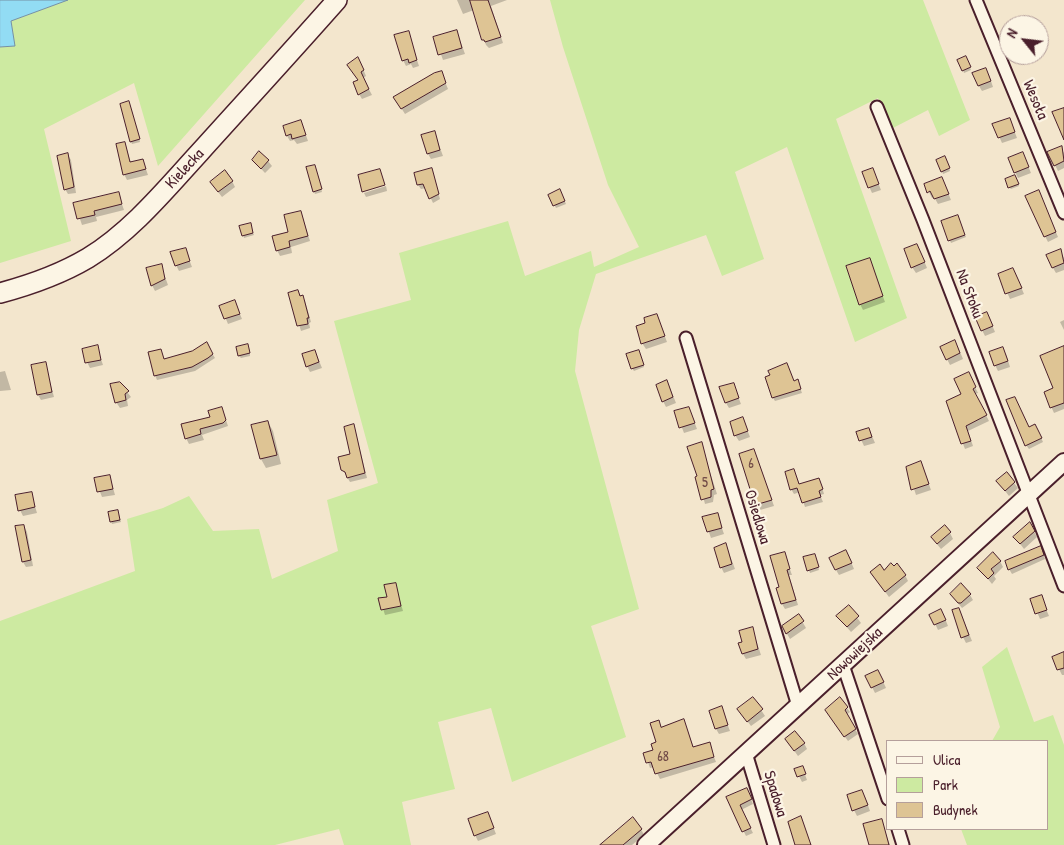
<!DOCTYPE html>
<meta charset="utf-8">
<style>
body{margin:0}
#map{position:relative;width:1064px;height:845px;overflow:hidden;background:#f3e6cd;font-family:"Patrick Hand",sans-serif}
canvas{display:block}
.legend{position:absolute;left:886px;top:740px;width:162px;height:90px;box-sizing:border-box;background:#fcf5e5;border:1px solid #b59f9b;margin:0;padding:6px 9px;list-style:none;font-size:15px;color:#4a1f2b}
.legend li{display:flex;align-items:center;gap:10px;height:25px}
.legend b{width:25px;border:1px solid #b59f9b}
.north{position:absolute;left:999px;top:15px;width:50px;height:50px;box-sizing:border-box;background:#fcf5e5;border:1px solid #b59f9b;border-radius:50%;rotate:299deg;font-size:14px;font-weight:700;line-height:20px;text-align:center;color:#4a1f2b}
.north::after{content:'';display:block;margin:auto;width:18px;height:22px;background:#4a1f2b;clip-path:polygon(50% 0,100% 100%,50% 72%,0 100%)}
</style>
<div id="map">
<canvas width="1064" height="845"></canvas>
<ul class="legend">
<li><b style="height:6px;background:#fcf5e5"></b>Ulica</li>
<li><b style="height:14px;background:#cdeaa1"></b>Park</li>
<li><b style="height:14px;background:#dec494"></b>Budynek</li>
</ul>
<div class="north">N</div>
</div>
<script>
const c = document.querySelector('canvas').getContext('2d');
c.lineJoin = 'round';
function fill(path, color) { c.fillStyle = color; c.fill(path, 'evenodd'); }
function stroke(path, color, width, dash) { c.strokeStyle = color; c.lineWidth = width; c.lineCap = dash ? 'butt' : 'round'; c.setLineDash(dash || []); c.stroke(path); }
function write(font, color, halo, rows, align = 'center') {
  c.font = font + ' "Patrick Hand",sans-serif'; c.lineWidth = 4.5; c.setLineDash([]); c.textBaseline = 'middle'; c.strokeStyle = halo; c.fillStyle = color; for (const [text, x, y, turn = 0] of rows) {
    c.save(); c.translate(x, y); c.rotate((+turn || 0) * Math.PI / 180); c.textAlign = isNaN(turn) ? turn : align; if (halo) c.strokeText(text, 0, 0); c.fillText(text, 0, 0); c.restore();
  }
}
const green = new Path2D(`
 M68 0H305L158 166 134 83 44 129 71 241 0 263V47L14 46 11 21Z
 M550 0H923L970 120 939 136 928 110 891 129 878 98 836 119 907 318 855 342 787 147 735 172 764 259 722 276 706 235 596 274 579 330 575 371 639 609 591 626 626 737 512 782 491 708 438 722 455 789 402 802 411 845H344L339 829 275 845H0V621L135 571 127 519 163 508 189 496 213 531 259 529 272 579 338 551 327 500 378 483 334 321 411 300 399 253 508 221 525 276 591 251 594 267 639 247 608 185 563 47Z
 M1007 647 1034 722 1053 715 1064 745V845H967L961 829H1048V741H992L1000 727 982 667Z`);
const water = new Path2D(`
 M0 0H68L11 21 15 46 0 47Z`);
const shadow = new Path2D(`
 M457 0H507L491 6 503 43 489 48 486 45 474 10 463 14Z
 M457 32 465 54 443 60 435 38Z
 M408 33 419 66 413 68 411 64 406 66 403 60Z
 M1016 55H1028L1031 62 1021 65Z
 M967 60 971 70 964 73 963 70Z
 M361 64 366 76 363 78 372 95 362 99 359 94V81L352 71Z
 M441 72 448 89 405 114 398 103Z
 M989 75 993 87 982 91 979 86Z
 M130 105 140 142 132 144 131 142Z
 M994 125H1012L1017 138 1002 143Z
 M303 127 308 141 297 144 294 140 290 141 287 136Z
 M434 132 443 156 431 159 428 154Z
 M125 143 131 163 143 161 148 175 127 180 124 174Z
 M1061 148 1064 153V168L1058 171 1055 165Z
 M1023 154 1031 173 1018 178 1015 172Z
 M68 155 71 160 76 193 68 194 65 189Z
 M253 160 268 161 272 166 265 173Z
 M946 160 950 171 943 174 942 171Z
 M315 169 322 192 315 194 314 192Z
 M431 169 440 199 433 203 426 188 421 189 418 185Z
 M863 173 875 175 881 190 872 193Z
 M1015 176 1019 186 1011 189 1009 187Z
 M942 178 951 200 938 204 934 197 932 198 925 184Z
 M232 181 235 187 222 197 215 188Z
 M386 186 387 191 366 197 364 193Z
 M118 193 124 210 96 217 97 221 82 225 75 204Z
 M561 193 566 204 556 208 550 195Z
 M1041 197 1058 237 1048 242 1045 236Z
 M301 212 310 241 291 247 292 253 280 256 277 250 290 233Z
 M958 219 966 237 951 243 942 222Z
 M241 227H251L254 235 244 238Z
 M185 249 192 267 179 271 176 265Z
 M920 251 927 268 916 273 912 267Z
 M1060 251 1064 258V270L1056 273 1053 268Z
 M869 260 885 302 863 310 860 304Z
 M161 266 168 285 155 291 152 285Z
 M999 274 1016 275 1024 294 1010 299Z
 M298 292 305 301 311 322 309 323 310 328 301 331 290 294Z
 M235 302 242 319 228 324 221 307Z
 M987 313 995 332 985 336 982 330Z
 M1064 320V330L1060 322Z
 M659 321 667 342 646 349 642 343Z
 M206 344 215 358 195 371 157 380 155 375 161 351 164 360 193 352Z
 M97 347 103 365 90 368 87 362Z
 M958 347 963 359 950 365 947 359Z
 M249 348 250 356 241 358 239 356Z
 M315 351 322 368 310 372 307 366Z
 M640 354 644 367 634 371 632 368Z
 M1006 354 1010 367 998 371 995 365Z
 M45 363 54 397 41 400 38 395Z
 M5 371 11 390 0 391V372Z
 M1064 374V409L1054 413 1045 393 1054 389Z
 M971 379 978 393 975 394 989 421 968 431 973 446 965 449 947 402 963 394Z
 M120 383 131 397 127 400 128 406 120 408 116 402Z
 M733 384 741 404 729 408 726 403Z
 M799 385 802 393 775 401 773 398Z
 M670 388 676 403 666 407 663 401Z
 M222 408 228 426 202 435 204 440 189 444 186 438Z
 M689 408 697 429 684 433 676 412Z
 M743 419 750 437 739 441 735 435Z
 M268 422 273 431 281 464 266 468 261 459 253 426Z
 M354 426 367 478 350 482 343 470 351 455Z
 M1029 428 1037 429 1043 442 1029 449 1026 445Z
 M869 429 875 443 864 446 858 433Z
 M701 444 717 494 714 495 713 502 705 504 698 477Z
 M741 454 756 455 774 506 760 510Z
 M907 467 923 468 931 490 916 495Z
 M794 470 800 485 821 484 824 494 820 495 823 502 805 507 800 492 794 494 791 489Z
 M1007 474 1018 488 1009 496 998 482Z
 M110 477 115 495 102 497 95 479Z
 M31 493 37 513 23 516 20 510Z
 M118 511 121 522 112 524 111 521Z
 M717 514 724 534 711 538 704 518Z
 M1030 524 1037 537 1024 549 1015 537Z
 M24 526 27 532 33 566 26 567 23 562Z
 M950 533 953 539 941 549 936 543Z
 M726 545 735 569 724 573 721 567Z
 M1042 552 1045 559 1012 574 1009 569Z
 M784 553 792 575H789L798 605 785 609 782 604 781 588Z
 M815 557 819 570 810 573 805 558Z
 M849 557 854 569 839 575 836 570Z
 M1000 561 1003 567 994 576 996 579 992 584 979 568Z
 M905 575 908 581 889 597 875 578Z
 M395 584 403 611 385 615 380 599 388 597Z
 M951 595H970L973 600 962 608Z
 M1041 597 1049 616 1040 619 1032 600Z
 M849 607 861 623 851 632 838 617Z
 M959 609 972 641 966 643 963 637Z
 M931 615 944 616 948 626 938 630Z
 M799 616 806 628 790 639 783 627Z
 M752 628 761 655 746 659 743 654 744 643Z
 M1064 653V675H1062L1053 657Z
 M867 677H881L886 688 875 693Z
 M753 698 765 716 751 726 738 709Z
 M721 708 730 731 719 734 716 729Z
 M847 708 850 712 846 715 858 734 848 741 829 715Z
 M684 721 694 748 709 744 716 762 660 779 654 767 650 768 645 754 655 751 659 722 662 728Z
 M804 743 807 749 798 756 790 745Z
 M796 770 804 772 807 780 802 782Z
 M749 795 753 804 741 810 753 833 746 836 727 798Z
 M865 797 870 811 857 816 854 810Z
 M490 819 496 834 478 841 475 835Z
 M881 820 890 845H870Z
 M641 829 644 835 632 845H620Z`);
const building = new Path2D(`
 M470 0H488L501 37 485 42 484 40H482Z
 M457 30 462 48 438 55 433 37Z
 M409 31 417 60 409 63 408 59 402 61 394 35Z
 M966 56 971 67 962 71 957 60Z
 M358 57 364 70 361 72 369 89 358 95 353 82 358 80 347 65Z
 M986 68 991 81 978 86 972 73Z
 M442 71 446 83 401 109 393 97 434 73Z
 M129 101 140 139 130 142 120 104Z
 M1064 108V140L1052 112Z
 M1010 118 1015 132 998 138 992 124Z
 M301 120 306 135 292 139 291 134 286 136 283 126Z
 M435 131 440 150 427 154 421 135Z
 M125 142 130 162 143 159 146 169 123 175 116 144Z
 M1062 146 1064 161 1054 166 1047 152Z
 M259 151 269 160 261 169 252 160Z
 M1023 152 1029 167 1014 173 1008 158Z
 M68 153 74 187 64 190 57 156Z
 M945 156 950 168 941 172 936 160Z
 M315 165 322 189 313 192 306 167Z
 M432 168 439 194 429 199 423 184 417 185 414 173Z
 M873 168 879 184 868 188 862 172Z
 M380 169 385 185 362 192 358 175Z
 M225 170 233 181 218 192 210 182Z
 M1015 175 1019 184 1008 188 1005 179Z
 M942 177 949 194 934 199 930 191 927 193 924 184Z
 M560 189 565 201 553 206 548 195Z
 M1039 190 1056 232 1044 237 1025 196Z
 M119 192 122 204 94 211 95 215 77 219 73 203Z
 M301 211 308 236 289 241 290 247 276 251 272 236 288 232 284 215Z
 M958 215 965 235 948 241 941 221Z
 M251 223 253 233 242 236 239 226Z
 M917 244 925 262 911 268 904 249Z
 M186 248 190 261 175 266 170 252Z
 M1061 249 1064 263 1052 268 1046 255Z
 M870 258 883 296 859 305 846 266Z
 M162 264 165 279 151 286 146 268Z
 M1013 268 1022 288 1005 294 998 274Z
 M298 290 300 296 303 295 309 318H307L308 324 297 326 288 293Z
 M235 300 240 314 224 319 219 306Z
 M987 312 993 326 981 331 975 317Z
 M657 314 665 336 641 344 636 326 645 323 644 318Z
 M955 340 960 353 946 360 940 347Z
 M207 342 213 354 208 358 192 367 154 376 148 352 161 349 164 359 192 351Z
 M248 344 250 353 238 356 236 347Z
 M98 345 101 360 85 363 82 349Z
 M1064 346V403L1050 408 1044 392 1053 388 1040 356Z
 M1003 347 1008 361 994 366 989 352Z
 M315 350 319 362 306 367 302 354Z
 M639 350 644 365 631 369 626 354Z
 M46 362 52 392 37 395 31 365Z
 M787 363 794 381 798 379 801 389 772 398 765 377 770 375 768 371Z
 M969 372 976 387 973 389 987 415 966 426 971 441 961 444 946 401 961 394 954 379Z
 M667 380 673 397 662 402 656 385Z
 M120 382 129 391 125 394 126 400 115 403 110 384Z
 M734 383 739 398 725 403 719 387Z
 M1015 397 1029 427 1035 424 1042 438 1025 446 1006 400Z
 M222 407 226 420 223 423 200 429 201 434 185 439 181 424 210 417 208 411Z
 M689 407 695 423 679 428 674 411Z
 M743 417 748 431 734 436 730 422Z
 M268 421 277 455 260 459 251 425Z
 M354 424 365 473 347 478 345 472 341 470 338 457 350 454 344 427Z
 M869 428 872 437 859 441 856 432Z
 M702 442 714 489 711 490V497L701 500 695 477 697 476 687 447Z
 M754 449 772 500 755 505 739 454Z
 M921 461 929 484 911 490 906 467Z
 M794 469 799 484 819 478 823 489 819 491 821 497 802 503 797 488 790 490 785 472Z
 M1007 472 1015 482 1005 491 996 481Z
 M110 475 113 489 97 492 94 478Z
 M32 492 35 507 18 511 15 495Z
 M118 510 120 520 110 522 108 512Z
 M718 513 722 528 707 532 702 517Z
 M1030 522 1035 531 1020 544 1013 537Z
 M24 525 31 560 22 562 15 526Z
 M945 525 951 532 937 544 931 537Z
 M726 543 732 564 720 568 714 548Z
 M1041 546 1044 555 1008 570 1005 561Z
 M846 550 852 563 835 570 829 558Z
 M785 552 790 569 787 570 796 600 781 604 776 588 779 587 770 556Z
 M993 552 1001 561 991 569 994 573 988 579 977 568Z
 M815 554 819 567 807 571 803 557Z
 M891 563 894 566 897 563 906 575 885 592 870 572 880 564 884 570Z
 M396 583 401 606 381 610 378 598 387 597 384 585Z
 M961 583 971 594 961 603H958L950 594Z
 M1042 595 1047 610 1035 614 1030 599Z
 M849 605 859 616 847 627 836 616Z
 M959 608 969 635 961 638 952 610Z
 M941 609 946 620 934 625 929 615Z
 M799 614 804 621 786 634 782 626Z
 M753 627 758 649 742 654 738 643 742 642 739 631Z
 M1064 652V668L1057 670 1052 657Z
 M878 670 884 682 871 688 865 676Z
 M753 697 763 709 747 722 737 709Z
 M840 697 848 707 845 710 856 729 844 737 825 710Z
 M722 706 728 725 715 729 709 711Z
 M684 719 693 747 710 742 714 757 655 774 651 762 646 763 643 753 653 750 651 744 656 742 650 723 659 720 661 727Z
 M795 731 805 743 794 751 785 739Z
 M803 766 806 774 797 777 794 769Z
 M747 788 752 799 740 805 751 828 742 832 726 797Z
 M862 790 868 805 852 811 847 795Z
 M488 812 494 828 474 836 468 819Z
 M801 816 811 845H795L788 822Z
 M633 817 642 829 623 845H600Z
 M882 819 889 845H869L863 824Z`);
const street = new Path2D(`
 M976 0 1064 213
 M877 107 923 220 1064 586
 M686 338 798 706
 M843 665 888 799
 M746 753 774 845
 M898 829 903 845`);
const secondary = new Path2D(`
 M646 845 1064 462`);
const primary = new Path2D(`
 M0 293C30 285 61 274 88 258 132 231 166 189 200 152 246 101 292 51 337 0`);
const numberNames = [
 ["6",751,464],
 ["5",705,483],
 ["68",663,757]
];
const streetNames = [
 ["Wesoła",1035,100,67],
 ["Kielecka",185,169,-47],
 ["Na Stoku",969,294,69],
 ["Osiedlowa",757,517,73],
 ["Nowowiejska",855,654,-43],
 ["Spadowa",775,794,73]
];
fill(green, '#cdeaa1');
fill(water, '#92dcf4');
stroke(water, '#7590a4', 1);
fill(shadow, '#0003');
fill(building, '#dec494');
stroke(building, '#4a1f2b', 1);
stroke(street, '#4a1f2b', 15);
stroke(secondary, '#4a1f2b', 20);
stroke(primary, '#4a1f2b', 22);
stroke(street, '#fcf5e5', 11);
stroke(secondary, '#fcf5e5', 16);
stroke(primary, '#fcf5e5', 19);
write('14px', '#6f4845', null, numberNames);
write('16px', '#4a1f2b', '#fcf5e5', streetNames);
</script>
